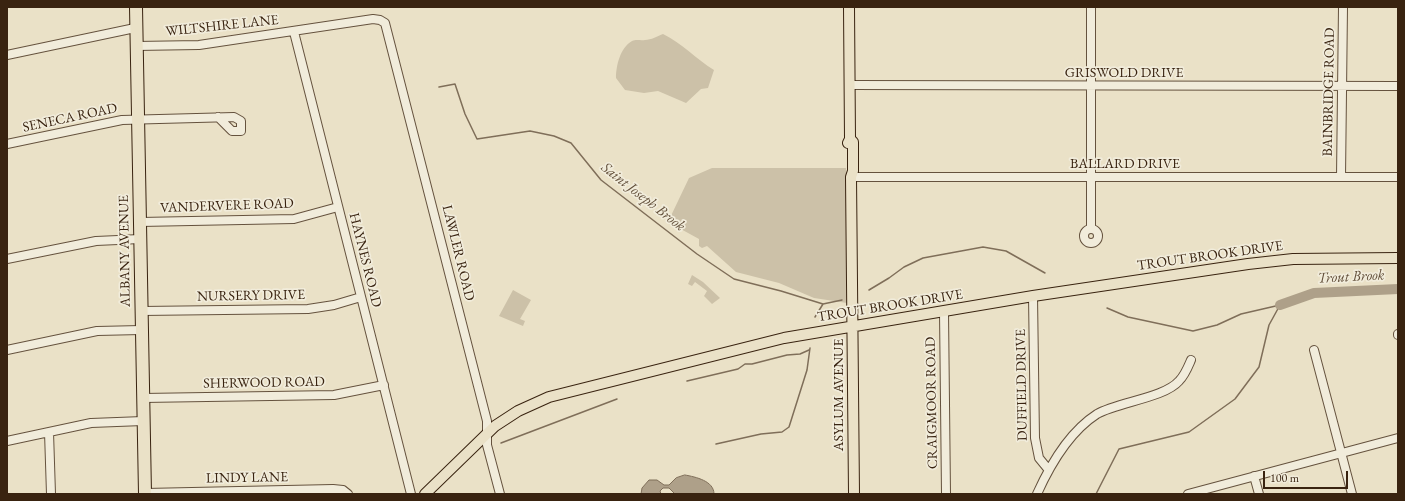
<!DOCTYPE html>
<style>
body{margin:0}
#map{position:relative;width:1405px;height:501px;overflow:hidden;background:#eae1c7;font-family:"EB Garamond",serif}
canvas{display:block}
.frame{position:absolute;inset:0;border:8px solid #392310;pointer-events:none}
.scale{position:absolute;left:1263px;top:471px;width:85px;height:18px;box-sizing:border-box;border:2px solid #392310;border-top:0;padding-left:5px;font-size:12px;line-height:14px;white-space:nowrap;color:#392310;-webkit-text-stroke:3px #f1ecdb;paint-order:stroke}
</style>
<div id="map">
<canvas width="1405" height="501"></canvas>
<div class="frame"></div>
<div class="scale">100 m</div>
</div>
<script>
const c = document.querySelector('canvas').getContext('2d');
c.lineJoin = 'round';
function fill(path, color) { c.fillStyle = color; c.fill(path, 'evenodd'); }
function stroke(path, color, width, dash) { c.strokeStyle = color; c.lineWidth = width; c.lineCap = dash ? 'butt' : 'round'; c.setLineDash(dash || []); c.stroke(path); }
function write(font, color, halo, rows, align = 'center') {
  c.font = font + ' "EB Garamond",serif'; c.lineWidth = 3.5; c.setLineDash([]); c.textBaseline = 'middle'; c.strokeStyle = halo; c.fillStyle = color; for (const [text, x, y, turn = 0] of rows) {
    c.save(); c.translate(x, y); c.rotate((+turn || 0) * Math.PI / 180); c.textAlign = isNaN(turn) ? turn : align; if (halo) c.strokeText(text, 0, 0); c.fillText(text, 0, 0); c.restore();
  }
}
const green = new Path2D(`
 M663 34C682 43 696 59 714 70L708 88 701 89 686 103 658 91 644 93 625 90 616 78C616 66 620 48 632 41 637 39 640 41 645 40 651 40 658 36 663 34Z
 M712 168H846L847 303 814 298 779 283 736 272 707 246 702 248 699 246V239L668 222 689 178Z
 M692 275 703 282 720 298 712 304 704 296 707 291 695 282 692 286 688 284Z
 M513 290 531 300 520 319 525 321 523 326 499 316Z`);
const water = new Path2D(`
 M685 475C696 477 714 481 714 494H675L669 488H663L660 491 661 494H641L642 488 649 480H657L664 485H669L676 478Z`);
const stream = new Path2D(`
 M439 87 455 84 465 114 477 139 530 131 554 136 571 143 601 180 697 254 734 279 781 291 823 304 842 300
 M869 290 889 278 904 267 923 258 983 247 1006 251 1045 273
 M1107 308 1128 317 1193 331 1217 325 1241 314 1280 305
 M815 317 823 304
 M687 381 738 369 745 364H752L787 355 800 354 809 350
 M501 443 617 399
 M716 444 761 434 782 432 789 427 807 370 810 348
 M1096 494 1119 449 1189 432 1235 399 1259 367 1269 325 1280 305`);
const river = new Path2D(`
 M1280 305 1314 293 1398 289`);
const minor = new Path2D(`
 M294 32 411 494
 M136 46 199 45 373 19 380 20 385 23 487 421V445L500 494
 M7 55 135 28
 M850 85 1398 86
 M7 144 122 120 234 117 241 121V131H232L218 117
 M851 177H1398
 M1341 177 1343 7
 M140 222 294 219 338 207
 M1091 228V7
 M1084 236a7 7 0 1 1 14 0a7 7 0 1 1-14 0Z
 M7 259 96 241 140 239
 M1033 296 1035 438 1039 458 1048 469
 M141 311 308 309 334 305 361 297
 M944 312 946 494
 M1398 334V335
 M7 350 97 331 141 330
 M1314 350 1352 494
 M143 398 334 395 384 385
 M49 432 51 494
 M7 441 91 423 143 421
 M1254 476 1259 494
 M145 493 333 489 343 490 348 494
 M1037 494C1050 465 1069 432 1097 414 1118 402 1164 398 1179 381 1185 375 1188 367 1191 360
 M1188 494 1398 438`);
const major = new Path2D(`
 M850 139 853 142V171L851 177 854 494
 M848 143 850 139 849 7
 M425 494 495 426 518 411 549 397 784 338 1033 296 1248 264 1293 259 1398 258`);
const highway = new Path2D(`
 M136 7 145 494`);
const streetNames = [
 ["WILTSHIRE LANE",222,26,-6],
 ["GRISWOLD DRIVE",1124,73],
 ["BAINBRIDGE ROAD",1329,92,-89],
 ["SENECA ROAD",70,118,-12],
 ["BALLARD DRIVE",1125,164],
 ["VANDERVERE ROAD",227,206,-2],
 ["ALBANY AVENUE",125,251,-91],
 ["LAWLER ROAD",458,253,76],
 ["TROUT BROOK DRIVE",1210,256,-8],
 ["HAYNES ROAD",365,260,76],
 ["NURSERY DRIVE",251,296,-1],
 ["TROUT BROOK DRIVE",890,306,-9],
 ["SHERWOOD ROAD",264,383,-1],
 ["DUFFIELD DRIVE",1022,385,-91],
 ["ASYLUM AVENUE",839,395,-90],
 ["CRAIGMOOR ROAD",932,403,-91],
 ["LINDY LANE",247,478,-1]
];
const waterNames = [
 ["Saint Joseph Brook",643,197,38],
 ["Trout Brook",1351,277,-3]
];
fill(green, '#ccc1a8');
fill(water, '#aea089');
stroke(water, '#7f6e59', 1);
stroke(stream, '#7f6e59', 1.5);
stroke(river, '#aea089', 10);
stroke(minor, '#65523e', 10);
stroke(major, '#392310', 12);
stroke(highway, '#392310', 14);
stroke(minor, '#f1ecdb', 8);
stroke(major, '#eae1c7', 10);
stroke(highway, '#eae1c7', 12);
write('14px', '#392310', '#f1ecdb', streetNames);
write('italic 15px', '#624f3a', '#f1ecdb', waterNames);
</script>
